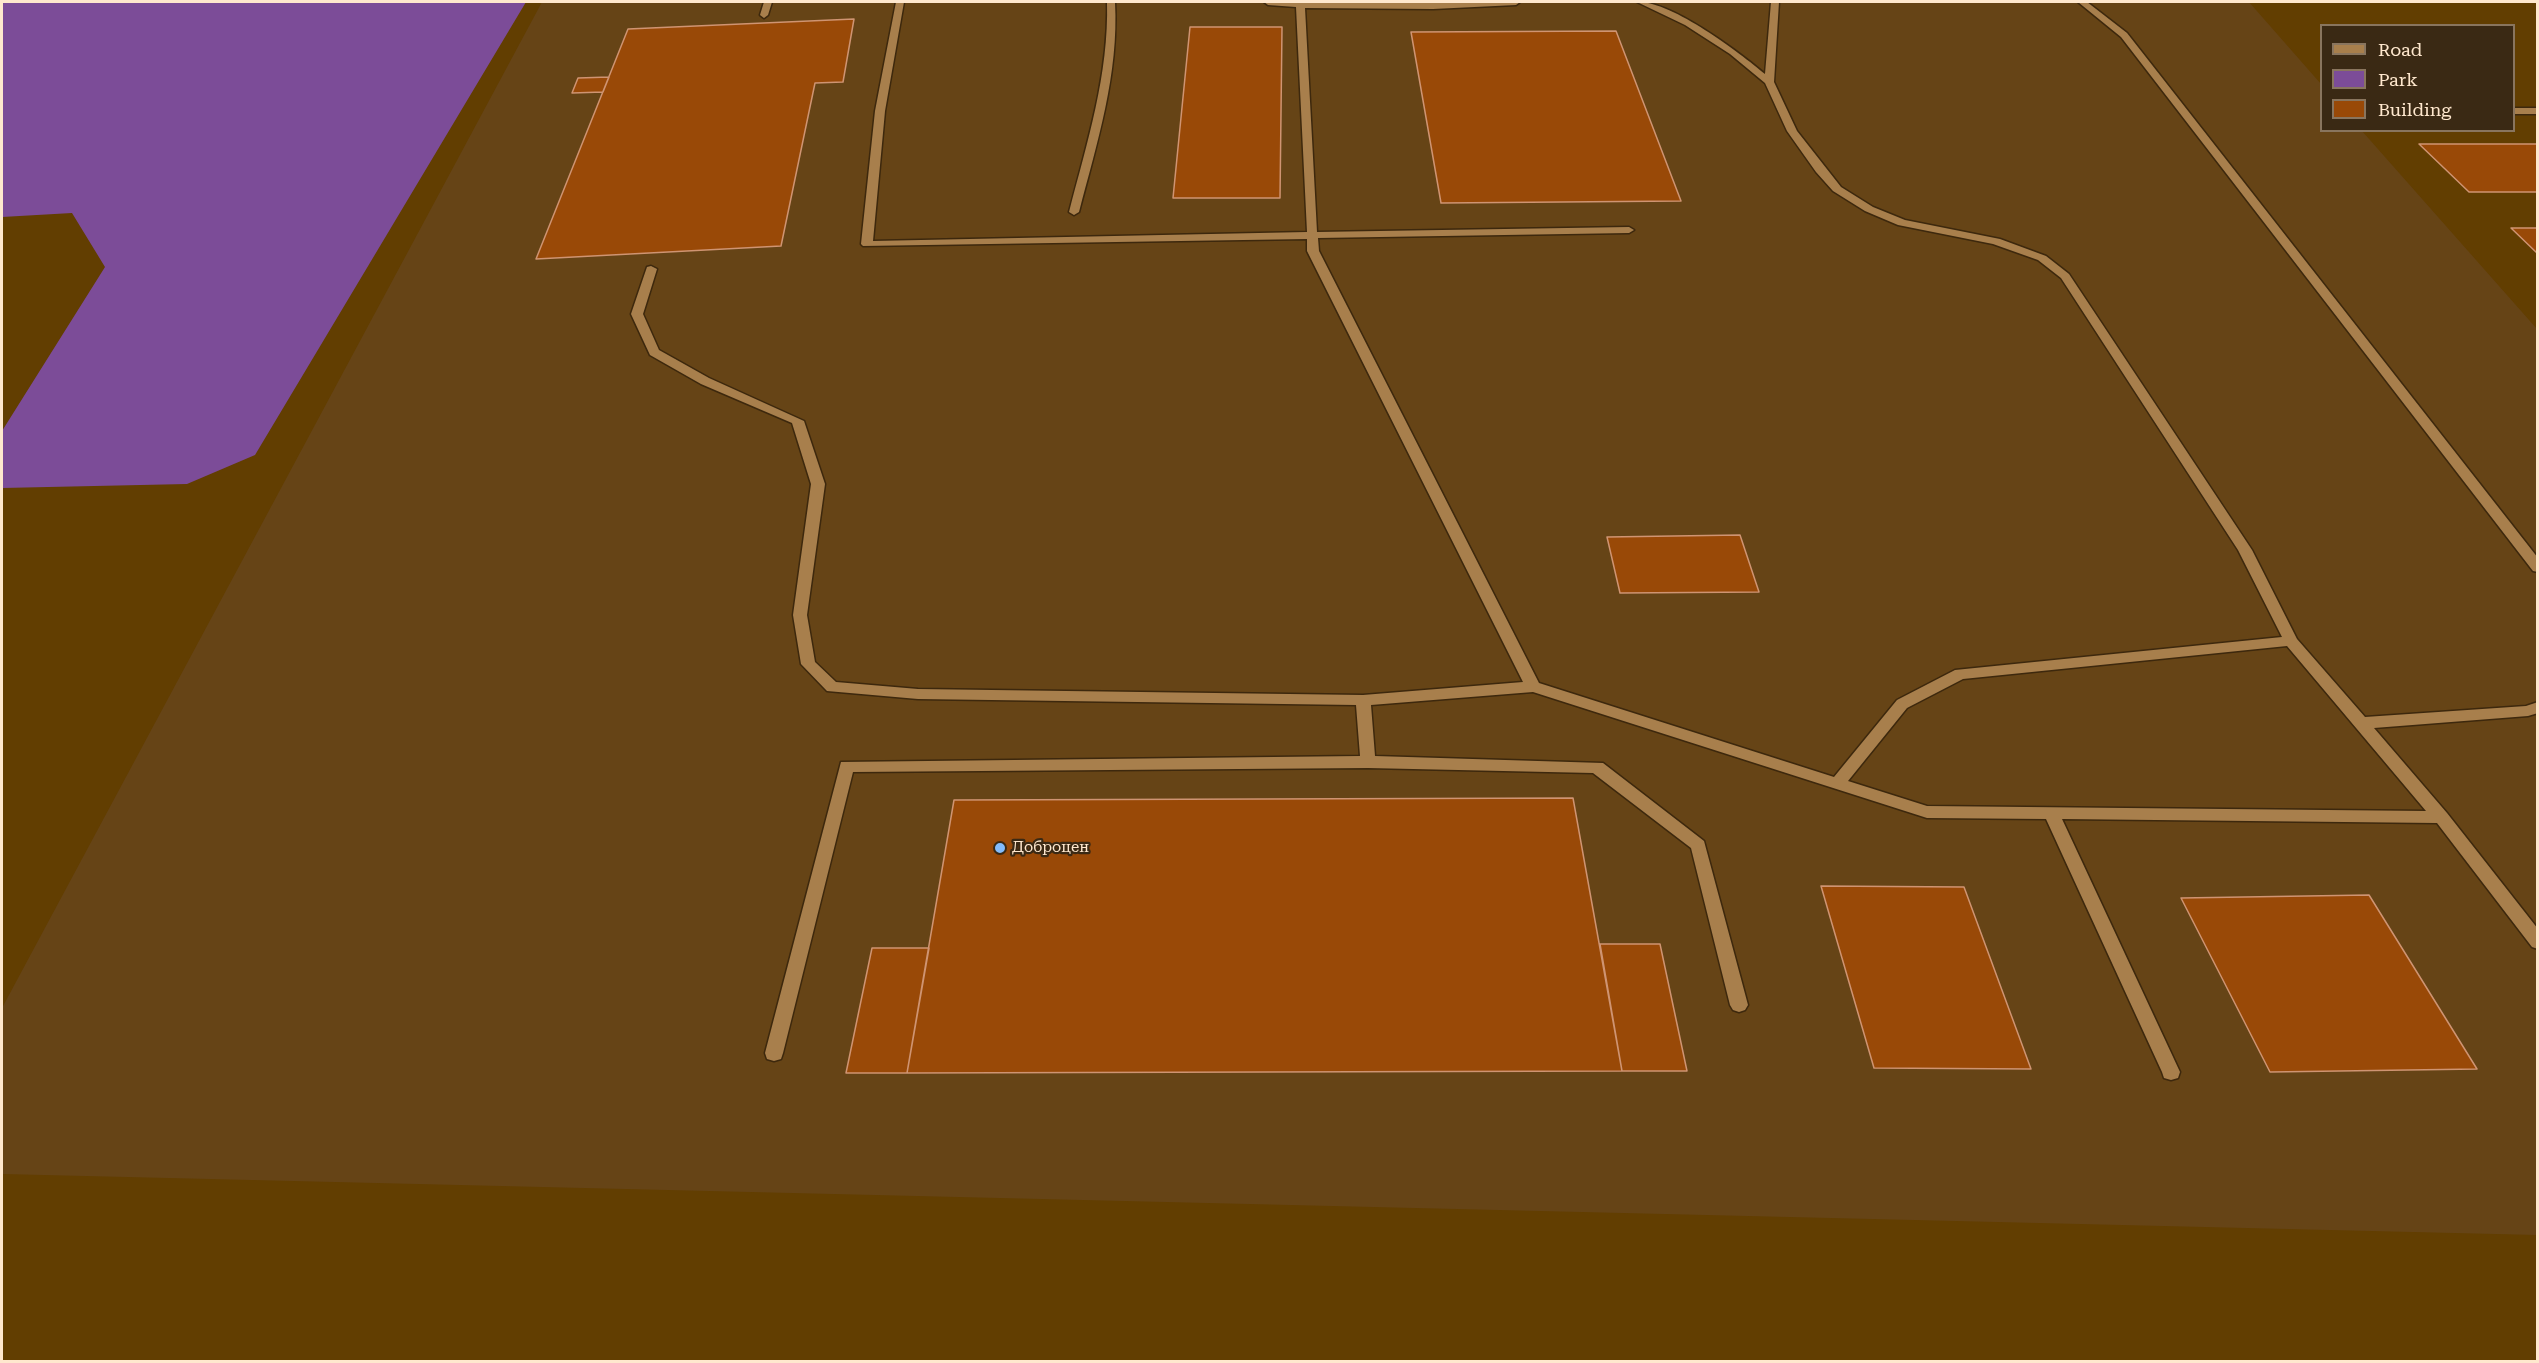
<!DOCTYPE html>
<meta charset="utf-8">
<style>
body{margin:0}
#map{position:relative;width:2539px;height:1363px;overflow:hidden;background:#623e01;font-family:"Roboto Serif",serif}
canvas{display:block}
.frame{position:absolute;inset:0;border:3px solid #ffe8ce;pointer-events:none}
.legend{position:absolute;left:2320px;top:24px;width:195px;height:108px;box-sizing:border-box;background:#3a2914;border:2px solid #89755e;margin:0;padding:8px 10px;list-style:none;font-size:18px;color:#ffe8ce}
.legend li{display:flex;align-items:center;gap:12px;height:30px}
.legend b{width:30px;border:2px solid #89755e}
</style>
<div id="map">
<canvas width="2539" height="1363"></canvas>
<div class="frame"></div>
<ul class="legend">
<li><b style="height:8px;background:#a87f4c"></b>Road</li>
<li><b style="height:16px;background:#7c4c98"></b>Park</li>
<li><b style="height:16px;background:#994907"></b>Building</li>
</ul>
</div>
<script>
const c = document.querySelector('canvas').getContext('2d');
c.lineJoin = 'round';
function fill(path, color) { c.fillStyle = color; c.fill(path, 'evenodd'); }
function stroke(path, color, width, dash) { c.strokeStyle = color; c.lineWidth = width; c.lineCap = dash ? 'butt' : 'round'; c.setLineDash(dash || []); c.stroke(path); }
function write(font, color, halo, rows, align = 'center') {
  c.font = font + ' "Roboto Serif",serif'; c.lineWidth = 4.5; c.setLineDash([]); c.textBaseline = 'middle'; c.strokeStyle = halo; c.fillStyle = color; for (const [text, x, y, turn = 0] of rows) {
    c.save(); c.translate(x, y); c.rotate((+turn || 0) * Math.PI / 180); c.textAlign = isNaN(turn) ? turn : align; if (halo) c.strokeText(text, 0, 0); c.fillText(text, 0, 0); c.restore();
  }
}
const built = new Path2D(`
 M542 2H2249L2321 84 2322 130 2362 131 2537 329V1235L2 1174V1008Z`);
const green = new Path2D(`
 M2 2H526L255 455 187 484 2 488V431L105 267 72 213 2 217Z`);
const building = new Path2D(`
 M854 19 843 82 815 83 781 246 536 259 628 29Z
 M1190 27H1282L1280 198H1173Z
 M1616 31 1681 201 1441 203 1411 32Z
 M609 77 603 92 572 93 578 78Z
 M2419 144H2538V192H2469Z
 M2511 228H2538V254Z
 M1740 535 1759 592 1620 593 1607 537Z
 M1573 798 1622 1071 907 1073 954 800Z
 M1821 886 1964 887 2031 1069 1874 1068Z
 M2369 895 2477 1069 2270 1072 2181 898Z
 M1600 944H1660L1687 1071H1622Z
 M872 948H929L907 1073H846Z`);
const minor = new Path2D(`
 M764 2H772L768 15 764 18 760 15Z
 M896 2H904L885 111 873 241 1307 232 1296 7 1268 5 1264 2 1433 3 1520 2 1516 5 1433 9 1305 8 1317 232 1629 227 1634 230 1629 233 1318 238 1319 251 1539 683 1834 777 1897 700 1955 670 2282 637 2238 550 2061 278 2038 260 1993 244 1898 225 1865 211 1833 191 1816 172 1787 131 1765 83 1730 54 1685 25 1637 2C1670 0 1739 52 1765 74L1771 2H1779L1774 82 1797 131 1841 187 1873 207 1905 220 2000 239 2046 256 2069 274 2252 550 2297 639 2365 717 2526 706 2538 702V713L2528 716 2374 728 2447 813 2538 929V949L2532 947 2437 823 2062 819 2180 1072 2178 1078 2171 1080 2164 1078 2162 1072 2046 819 1927 818 1533 692 1371 705 1375 756 1603 763 1704 841 1748 1005 1745 1010 1739 1012 1733 1010 1730 1005 1691 848 1593 773 1368 768 853 772 783 1053 781 1059 774 1061 767 1059 765 1053 841 762 1360 756 1356 705 918 699 827 691 801 664 793 615 811 484 792 423 701 384 650 355 631 314 647 267 651 266 657 269 643 314 659 350 709 378 804 421 825 484 807 615 815 662 836 682 918 689 1363 695 1523 682 1307 251V239L863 246 861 244 875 111ZM2287 646 2426 811 1927 806 1848 781 1907 708 1963 679Z
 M1107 2H1115C1119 74 1097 143 1079 212L1074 215 1069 212C1087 143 1109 74 1107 2Z
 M2078 2H2087L2127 33 2538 558V572L2533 571 2121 37Z
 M2514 108H2538V114H2514Z`);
const markers = [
 [1000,848,6,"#83bcfb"]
];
const poiNames = [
 ["Доброцен",1012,848]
];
fill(built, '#664416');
fill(green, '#7c4c98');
fill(building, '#994907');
stroke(building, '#cf9472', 1.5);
stroke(minor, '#3d280d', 3);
fill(minor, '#a87f4c');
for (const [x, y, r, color] of markers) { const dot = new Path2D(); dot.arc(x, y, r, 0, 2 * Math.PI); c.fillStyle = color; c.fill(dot); stroke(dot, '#3a2914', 2); }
write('15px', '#ffe8ce', '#3a2914', poiNames, 'left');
</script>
